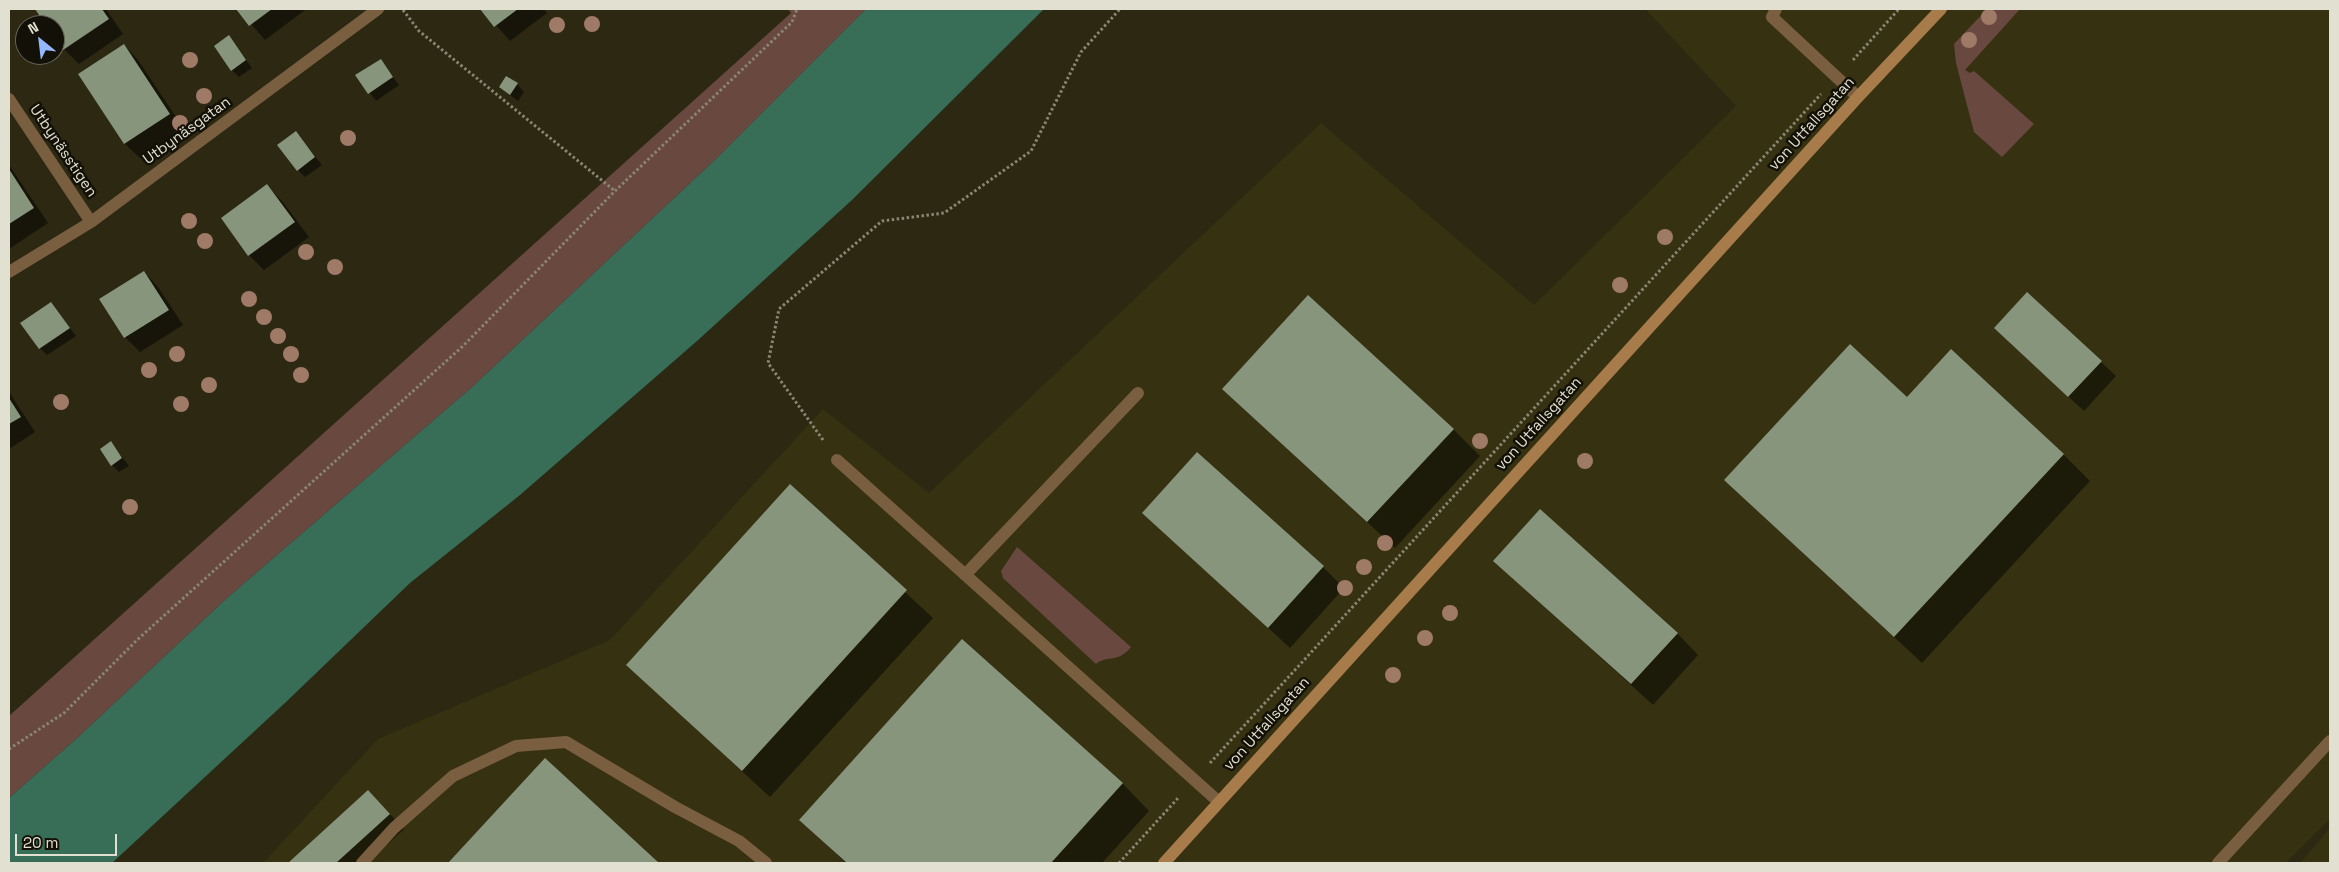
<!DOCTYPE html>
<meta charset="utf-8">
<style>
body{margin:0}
#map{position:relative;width:2339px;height:872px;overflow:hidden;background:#2c2811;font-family:"Space Grotesk",sans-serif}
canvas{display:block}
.frame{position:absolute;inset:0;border:10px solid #e2e0d1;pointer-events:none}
.north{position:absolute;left:15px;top:15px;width:50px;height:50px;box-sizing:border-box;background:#131107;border:1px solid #666458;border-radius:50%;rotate:331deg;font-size:14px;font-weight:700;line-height:20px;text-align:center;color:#e2e0d1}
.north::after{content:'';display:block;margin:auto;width:18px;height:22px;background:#94b7fd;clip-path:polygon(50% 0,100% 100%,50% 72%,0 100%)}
.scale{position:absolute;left:15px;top:834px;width:102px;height:22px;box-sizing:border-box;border:2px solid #e2e0d1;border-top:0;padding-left:6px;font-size:15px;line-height:18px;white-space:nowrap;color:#e2e0d1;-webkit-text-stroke:4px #131107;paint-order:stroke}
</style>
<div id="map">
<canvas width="2339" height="872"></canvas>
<div class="frame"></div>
<div class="north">N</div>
<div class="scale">20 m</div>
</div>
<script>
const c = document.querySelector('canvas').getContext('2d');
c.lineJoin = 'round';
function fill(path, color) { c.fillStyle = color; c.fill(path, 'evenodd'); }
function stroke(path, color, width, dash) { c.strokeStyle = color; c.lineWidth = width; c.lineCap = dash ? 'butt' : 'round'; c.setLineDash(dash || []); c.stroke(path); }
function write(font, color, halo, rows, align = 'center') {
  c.font = font + ' "Space Grotesk",sans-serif'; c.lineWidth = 5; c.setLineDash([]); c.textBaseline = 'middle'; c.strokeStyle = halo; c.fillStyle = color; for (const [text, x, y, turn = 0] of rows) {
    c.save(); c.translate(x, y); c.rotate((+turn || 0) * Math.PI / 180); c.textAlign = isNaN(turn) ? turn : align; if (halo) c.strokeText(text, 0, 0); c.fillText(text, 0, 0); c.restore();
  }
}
const built = new Path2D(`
 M1645 9H2330V819L2286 863H263L378 739 610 640 823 409 929 493 1321 123 1534 305 1736 106Z
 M2330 828V863H2299H2300Z`);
const green = new Path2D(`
 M788 9H866L718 157 471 388 227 598 76 739 9 798V716L791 13Z
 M1987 9H2020L1965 70 1970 73 1974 71 2034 124 2002 157 1974 132 1956 63 1954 44Z
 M1017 547 1131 647C1117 664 1109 654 1096 664L1003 578 1001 571Z`);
const water = new Path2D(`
 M866 9H1044L852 200 697 341 520 495 410 583 286 702 112 863H9V798L76 739 227 598 471 388 718 157Z`);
const shadow = new Path2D(`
 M36 9H106L123 34 79 64 64 49 55 36V25H47Z
 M238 9H304L305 10 265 40Z
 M482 9H544L547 13 510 41Z
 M229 37 252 68 239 77 232 70Z
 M124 45 138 60 184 129 140 158 125 144 79 75Z
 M380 60 399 85 376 101 357 76Z
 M517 84 524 92 518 101 500 87Z
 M296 133 322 165 305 177 298 170Z
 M9 165 48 223 9 249Z
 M267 186 282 201 309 237 264 270 249 255 222 218Z
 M144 272 158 287 183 325 140 352 125 337Z
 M51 303 76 336 47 355 40 348Z
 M2010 343 2101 362 2116 376 2084 411Z
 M1224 389 1453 429 1480 456 1395 548Z
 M9 392 35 432 9 449Z
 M1907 399 2063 454 2090 481 1922 663 1726 480Z
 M111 443 129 466 119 472 112 465Z
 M790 486 933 618 770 797 627 665Z
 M1144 513 1323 567 1344 588 1290 648Z
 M1495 561 1677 633 1698 655 1653 705Z
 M962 640 1123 784 1149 811 1102 863H846L801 820Z
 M545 760 657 863H449Z
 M368 791 404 829 367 863H290Z`);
const building = new Path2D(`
 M35 9H102L109 19 63 50 55 39V25H46Z
 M236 9H272L249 26Z
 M480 9H518L494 27Z
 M229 35 246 60 231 71 214 46Z
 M124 44 170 114 124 144 78 74Z
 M381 59 393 77 368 94 355 75Z
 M506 76 518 83 510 95 499 87Z
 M296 131 315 157 297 171 277 145Z
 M9 169 34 208 9 224Z
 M267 184 295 222 248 256 221 218Z
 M144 271 169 310 124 338 99 299Z
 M2027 292 2102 361 2068 397 1994 328Z
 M1308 295 1454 429 1367 522 1222 389Z
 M51 302 70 328 39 349 20 323Z
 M1850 344 1907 397 1951 349 2064 454 1894 637 1724 480Z
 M9 398 21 417 9 424Z
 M111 441 122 458 111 466 100 449Z
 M1197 452 1324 566 1268 628 1142 513Z
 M790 484 907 590 742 771 626 665Z
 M1540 509 1678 633 1631 684 1493 561Z
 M962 639 1123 783 1051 863H847L799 820Z
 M545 758 659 863H448Z
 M368 790 390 814 336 863H288Z`);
const path = new Path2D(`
 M403 10 419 31 615 191
 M1853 60 1899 9
 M823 440 768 363 779 309 882 221 944 213 1031 151 1081 52 1120 9
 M9 749 64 713 137 640 463 346 615 191 792 22 797 9
 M1210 763 1821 94
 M1119 863 1179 797`);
const lane = new Path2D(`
 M1776 9 1772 17 1858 97
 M837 460 1219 802
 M965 575 1138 393
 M362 863 394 828 453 776 516 746 566 742 675 807 739 841 766 863
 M2218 863 2330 741`);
const street = new Path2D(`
 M9 99 91 222
 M9 272 91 222 378 9`);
const secondary = new Path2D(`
 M1164 863 1858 97 1941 9`);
const trees = [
 [1989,17],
 [592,24],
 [557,25],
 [1969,40],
 [190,60],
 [204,96],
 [180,123],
 [348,138],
 [189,221],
 [1665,237],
 [205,241],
 [306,252],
 [335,267],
 [1620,285],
 [249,299],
 [264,317],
 [278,336],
 [177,354],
 [291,354],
 [149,370],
 [301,375],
 [209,385],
 [61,402],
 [181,404],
 [1480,441],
 [1585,461],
 [130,507],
 [1385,543],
 [1364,567],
 [1345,588],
 [1450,613],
 [1425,638],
 [1393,675]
];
const streetNames = [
 ["von Utfallsgatan",1812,124,-48],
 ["Utbynäsgatan",187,131,-36],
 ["Utbynässtigen",63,151,56],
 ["von Utfallsgatan",1539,424,-48],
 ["von Utfallsgatan",1267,724,-48]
];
fill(built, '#363111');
fill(green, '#694840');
fill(water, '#386d57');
fill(shadow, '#0007');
fill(building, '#86957c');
stroke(path, '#898673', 3, [2.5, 2.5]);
stroke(lane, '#7a5e40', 12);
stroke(street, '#7a5e40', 12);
stroke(secondary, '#a87b4a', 12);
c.fillStyle = '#9f7a67';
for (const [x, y] of trees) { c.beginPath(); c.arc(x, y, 8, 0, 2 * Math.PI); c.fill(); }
write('15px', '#e2e0d1', '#131107', streetNames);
</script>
